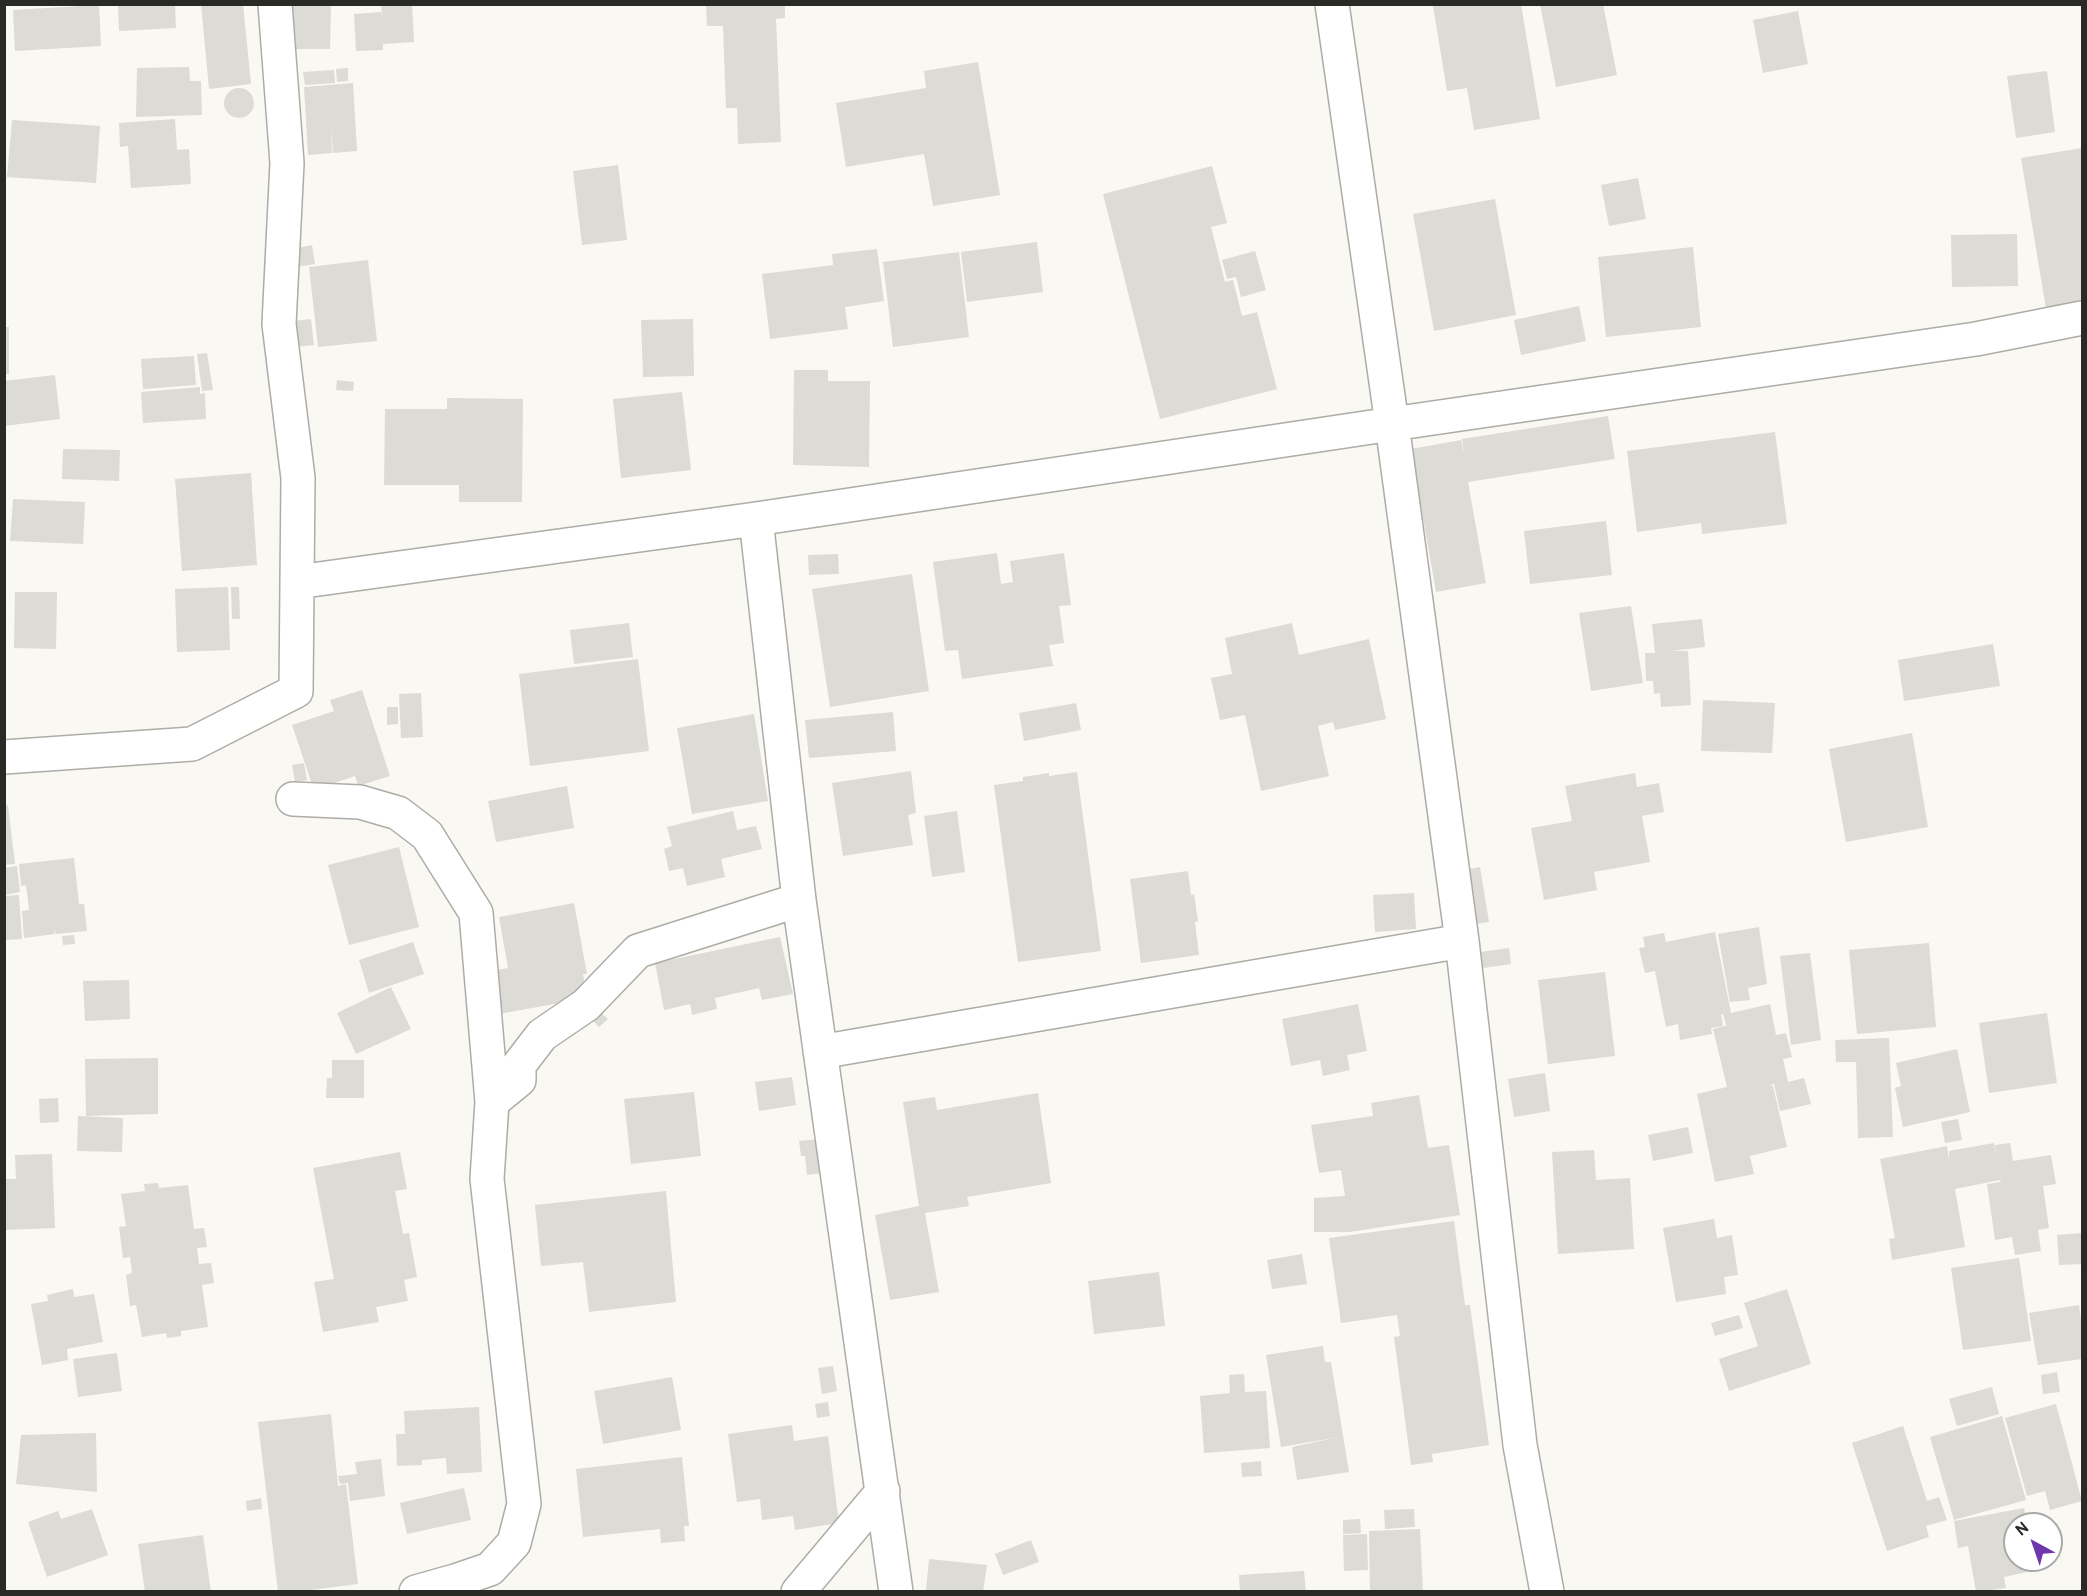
<!DOCTYPE html>
<style>
body{margin:0}
#map{position:relative;width:2087px;height:1596px;overflow:hidden;background:#f9f8f2;font-family:Overpass,sans-serif}
canvas{display:block}
.frame{position:absolute;inset:0;border:6px solid #292926;pointer-events:none}
.north{position:absolute;left:2003px;top:1512px;width:60px;height:60px;box-sizing:border-box;background:#fff;border:2px solid #a9a9a8;border-radius:50%;rotate:320deg;font-size:16px;font-weight:700;line-height:24px;text-align:center;color:#292926}
.north::after{content:'';display:block;margin:auto;width:21px;height:27px;background:#6f37ad;clip-path:polygon(50% 0,100% 100%,50% 72%,0 100%)}
</style>
<div id="map">
<canvas width="2087" height="1596"></canvas>
<div class="frame"></div>
<div class="north">N</div>
</div>
<script>
const c = document.querySelector('canvas').getContext('2d');
c.lineJoin = 'round';
function fill(path, color) { c.fillStyle = color; c.fill(path, 'evenodd'); }
function stroke(path, color, width, dash) { c.strokeStyle = color; c.lineWidth = width; c.lineCap = dash ? 'butt' : 'round'; c.setLineDash(dash || []); c.stroke(path); }
const building = new Path2D(`
 M118 4H175L176 28 119 31Z
 M201 4H243L251 84 209 89Z
 M381 4H412L414 42 383 44V50L356 51 354 14 381 12 382 21Z
 M1445 4H1521L1540 119 1474 130 1467 88 1447 91 1433 6Z
 M1540 4H1603L1617 75 1556 87Z
 M99 5 101 46 15 51 13 10Z
 M292 5H331L330 49H291Z
 M706 5H785V18L776 19 781 142 738 144 737 108H726L723 26H707Z
 M1798 11 1808 64 1763 73 1753 20Z
 M978 62 1000 195 933 206 924 154 846 167 836 103 926 88 924 71Z
 M189 67 190 81H201L202 115 136 117 137 68Z
 M348 68V81L337 82 336 69Z
 M334 70 335 83 305 85 303 72Z
 M2047 71 2055 132 2016 138 2007 76Z
 M353 83 357 151 333 153 331 128 332 153 308 155 304 87Z
 M224 103a15 15 0 1 1 30 0a15 15 0 1 1-30 0Z
 M175 119 177 150 189 149 191 184 131 188 128 146 120 147 119 123Z
 M12 120 100 126 96 183 7 177Z
 M2082 148V303L2046 309 2021 158Z
 M618 165 627 240 582 245 573 171Z
 M1212 166 1227 223 1211 227 1225 282 1233 280 1242 316 1257 312 1277 389 1160 419 1103 194Z
 M1638 178 1646 219 1609 226 1601 185Z
 M1495 199 1516 315 1434 331 1413 214Z
 M2017 234 2018 286 1952 287 1951 235Z
 M1037 242 1043 292 967 302 961 252Z
 M312 245 315 264 291 268 288 250Z
 M1693 247 1701 327 1606 337 1598 257Z
 M877 249 884 301 845 307 848 329 770 339 762 274 833 265 832 254Z
 M1255 251 1266 290 1241 297 1236 277 1227 279 1222 260Z
 M959 252 969 337 893 347 883 262Z
 M368 260 377 341 318 347 309 267Z
 M1579 306 1586 341 1521 355 1514 320Z
 M311 319 314 345 297 347 294 321Z
 M693 319 694 376 643 377 641 320Z
 M4 327H9V374H4Z
 M207 353 213 390 202 391 197 354Z
 M194 356 196 385 143 389 141 359Z
 M794 370H828V381H870L869 467 793 465Z
 M55 375 60 419 4 426V381Z
 M337 380 354 382 353 391 336 390Z
 M200 387V394L205 393 206 419 143 423 141 392Z
 M682 392 691 470 621 478 613 399Z
 M447 398 523 399 522 502H459V485H384L385 409H447Z
 M1608 416 1615 459 1468 482 1486 583 1436 592 1411 449 1461 440 1464 454 1462 439Z
 M1775 432 1787 524 1702 534 1701 523 1637 532 1627 451Z
 M63 449 120 450 119 481 62 479Z
 M251 473 257 565 182 571 175 479Z
 M13 499 85 502 83 544 10 541Z
 M1606 521 1612 575 1530 584 1524 531Z
 M997 553 1001 584 1013 582 1010 561 1064 553 1071 605 1059 606 1064 643 1049 645 1053 666 962 679 958 650 945 651 933 562Z
 M838 554 839 574 809 575 808 555Z
 M912 574 929 691 830 707 812 589Z
 M228 587 230 650 177 652 175 589Z
 M231 587H239L240 619H232Z
 M15 592H57L56 649 14 648Z
 M1631 606 1643 683 1591 691 1579 613Z
 M1702 619 1705 647 1671 651H1688L1691 705 1661 707 1660 693 1654 694 1653 681H1646L1645 653H1655L1652 624Z
 M629 623 633 657 574 664 570 630Z
 M1292 623 1299 655 1369 639 1386 719 1335 730 1333 722 1318 726 1329 776 1261 791 1245 715 1220 720 1211 678 1232 674 1225 638Z
 M1993 644 2000 686 1904 701 1898 660Z
 M638 659 649 751 530 766 519 674Z
 M362 690 390 776 358 786 355 776 314 790 292 725 334 711 330 700Z
 M421 693 423 737 401 738 399 694Z
 M1703 700 1775 703 1772 753 1701 751Z
 M1076 703 1081 730 1024 741 1019 713Z
 M387 707H398V724L387 725Z
 M893 712 896 751 809 758 805 720Z
 M754 714 768 801 692 814 677 728Z
 M1912 733 1928 827 1846 842 1829 749Z
 M304 763 307 780 295 782 292 765Z
 M911 771 916 813 908 815 913 845 843 856 832 783Z
 M1077 772 1101 951 1018 962 994 785 1023 781V777L1049 773V776Z
 M1635 773 1637 787 1659 783 1664 812 1642 816 1650 862 1594 872 1597 890 1544 900 1531 828 1572 821 1565 786Z
 M567 786 574 828 496 842 488 801Z
 M8 805 15 864 4 865V806Z
 M733 811 737 830 756 826 762 849 721 859 725 877 687 886 683 868 669 871 664 849 672 846 667 827Z
 M957 811 965 872 932 877 924 816Z
 M399 847 419 927 349 945 328 865Z
 M74 858 79 904H84L87 931 56 934 54 928 55 934 24 938 22 911 29 910 26 885 21 886 19 864Z
 M17 866 20 892 4 895V868Z
 M1480 867 1489 922 1467 925 1458 871Z
 M1188 871 1191 895 1194 894 1198 921 1195 922 1199 955 1141 963 1130 879Z
 M1414 893 1416 929 1375 932 1373 895Z
 M19 895 22 939 5 940V896Z
 M574 903 587 974H583L585 986 579 987 582 999 499 1014 491 971 508 968 499 917Z
 M1759 927 1767 984 1748 988 1750 1000 1730 1002 1718 934Z
 M1715 932 1731 1013 1770 1004 1776 1035 1786 1033 1792 1057 1783 1059 1788 1082 1804 1078 1811 1104 1780 1111 1774 1084 1770 1085 1773 1086 1787 1147 1750 1156 1754 1174 1715 1182 1697 1094 1727 1087 1713 1029 1728 1025H1726L1723 1014 1721 1015 1723 1026 1711 1028 1712 1034 1680 1040 1678 1024 1666 1027 1655 971 1645 973 1639 948 1645 947 1643 937 1664 933 1666 942Z
 M74 935 75 944 63 945 62 936Z
 M780 937 793 994 762 1000 759 988 715 998 717 1009 692 1015 690 1004 664 1010 655 963Z
 M413 942 424 974 369 993 359 960Z
 M1929 943 1936 1027 1857 1034 1849 950Z
 M1509 948 1511 964 1483 968 1481 952Z
 M1810 953 1821 1040 1791 1045 1780 956Z
 M1605 972 1615 1056 1548 1064 1538 980Z
 M129 980 130 1019 85 1021 83 981Z
 M391 987 411 1029 356 1054 337 1013Z
 M1358 1004 1367 1051 1347 1055 1350 1070 1323 1076 1320 1060 1291 1066 1282 1019Z
 M599 1011 608 1019 599 1027 591 1019Z
 M2047 1013 2057 1083 1989 1093 1979 1023Z
 M1889 1038 1893 1137 1858 1138 1856 1062H1836L1835 1040Z
 M1957 1049 1970 1112 1903 1127 1895 1088 1901 1086 1896 1063Z
 M158 1058V1114L86 1116 85 1059Z
 M332 1060H364V1098H326L327 1078H332Z
 M1545 1073 1550 1111 1514 1117 1508 1079Z
 M792 1077 796 1105 759 1111 755 1082Z
 M694 1092 701 1156 631 1164 624 1099Z
 M1038 1093 1051 1183 967 1197 969 1206 925 1213 939 1292 890 1300 875 1215 919 1206 903 1102 935 1097 937 1110Z
 M1419 1095 1428 1148 1449 1145 1460 1215 1350 1232H1314V1198L1345 1196 1341 1170 1319 1173 1311 1125 1373 1116 1371 1103Z
 M58 1098 59 1122 40 1123 39 1099Z
 M78 1116 123 1118 122 1152 77 1151Z
 M1958 1119 1962 1140 1945 1143 1941 1122Z
 M1688 1127 1693 1153 1653 1161 1648 1135Z
 M819 1139 823 1173 807 1175 805 1156H801L799 1141Z
 M1994 1143 1996 1154 1995 1145 2010 1143 2013 1161 2051 1155 2056 1184 2043 1186 2049 1228 2038 1230 2041 1251 2015 1255 2012 1237 1995 1240 1987 1184 2001 1182 2000 1180 1955 1189 1965 1247 1892 1260 1889 1239 1895 1238 1880 1159 1947 1146 1949 1160V1151Z
 M1594 1150 1596 1180 1630 1178 1634 1249 1558 1254 1552 1152Z
 M400 1152 407 1189 395 1191 403 1234 409 1233 417 1277 404 1280 408 1301 376 1307 379 1322 323 1332 314 1282 334 1279 313 1168Z
 M52 1154 55 1228 4 1230V1179H16L15 1155Z
 M158 1183 159 1188 188 1185 194 1229 204 1228 207 1247 197 1248 199 1264 211 1263 214 1283 202 1285 208 1327 181 1331V1336L167 1338 166 1333 142 1337 136 1305 130 1306 126 1275 132 1273 130 1257 123 1258 119 1227 126 1226 121 1194 145 1191 144 1184Z
 M666 1191 676 1302 589 1312 583 1262 541 1266 535 1205Z
 M1714 1219 1717 1238 1732 1235 1738 1275 1724 1277 1726 1294 1676 1302 1663 1228Z
 M1454 1221 1465 1305H1470L1489 1445 1432 1454 1433 1462 1411 1465 1394 1337 1400 1336 1397 1315 1341 1323 1329 1238Z
 M2082 1233V1264L2059 1265 2057 1235Z
 M1302 1254 1307 1284 1272 1289 1267 1260Z
 M2019 1258 2031 1341 1963 1350 1951 1268Z
 M1159 1272 1165 1326 1094 1334 1088 1281Z
 M73 1289 74 1297 94 1294 103 1342 67 1349 68 1360 42 1365 31 1304 48 1301 47 1295Z
 M1787 1289 1811 1364 1729 1391 1719 1359 1758 1346 1744 1303Z
 M2079 1305 2082 1329V1359L2038 1365 2029 1313Z
 M1739 1315 1743 1328 1715 1336 1711 1323Z
 M1323 1346 1325 1362H1331L1349 1472 1297 1480 1292 1447 1339 1437 1281 1447 1266 1355Z
 M117 1353 122 1391 78 1397 73 1359Z
 M833 1366 837 1391 822 1394 818 1368Z
 M2057 1372 2060 1392 2043 1394 2041 1375Z
 M1244 1374 1245 1392 1266 1391 1270 1448 1204 1453 1200 1396 1230 1393 1229 1375Z
 M672 1377 681 1430 603 1444 594 1391Z
 M1992 1387 1999 1414 1957 1426 1949 1399Z
 M828 1402 830 1416 817 1418 815 1404Z
 M2056 1404 2082 1501 2050 1510 2045 1491 2027 1496 2005 1418Z
 M479 1407 482 1472 447 1474 446 1458 422 1460V1465L397 1466 396 1434H405L404 1411Z
 M331 1414 338 1486 346 1484 358 1584 295 1592H278L258 1422Z
 M2002 1416 2026 1500 1954 1520 1930 1437Z
 M792 1425 794 1441 828 1436 839 1523 795 1530 793 1516 762 1520 760 1499 737 1502 728 1434Z
 M1903 1426 1927 1501 1939 1497 1947 1520 1926 1526 1929 1537 1887 1551 1852 1443Z
 M96 1433 97 1492 16 1484 21 1435Z
 M682 1457 689 1526H684L685 1541 661 1543 660 1529 583 1537 576 1469Z
 M381 1459 385 1496 350 1501 348 1483 340 1484 338 1476 357 1474 355 1462Z
 M1261 1461 1262 1476 1242 1477 1241 1463Z
 M464 1488 471 1520 407 1534 400 1503Z
 M261 1498 262 1509 247 1511 246 1501Z
 M2024 1508 2027 1524H2015V1560H2034L2036 1570 2004 1577 2006 1588 1976 1592 1968 1546 1958 1548 1954 1521Z
 M92 1509 108 1555 47 1577 28 1522 58 1511 61 1519Z
 M1414 1509 1415 1527 1385 1529 1384 1510Z
 M1360 1519 1361 1533 1343 1534V1520Z
 M1420 1529 1423 1592H1370L1369 1531Z
 M1367 1534 1368 1570 1344 1571 1343 1535Z
 M203 1535 211 1592H145L138 1544Z
 M1031 1540 1039 1562 1003 1575 995 1554Z
 M929 1559 987 1565 983 1592 926 1590Z
 M1304 1571 1306 1592H1240L1239 1575Z`);
const minor = new Path2D(`
 M1332 4 1392 424 1462 941 1520 1445 1547 1592
 M756 519 799 900 896 1592
 M297 582 756 519 1392 424 1976 339 2082 318
 M4 757 192 744 296 691 298 478 279 324 287 163 275 4
 M293 799 360 802 398 813 427 835 476 913 492 1102
 M820 1052 1462 941
 M416 1592 455 1581 490 1569 514 1543 524 1504 487 1179 492 1102 519 1080V1065L542 1035 586 1005 638 951 799 900
 M798 1592 883 1491`);
fill(building, '#dcdbd5');
stroke(minor, '#adaca6', 36);
stroke(minor, '#fff', 33);
</script>
